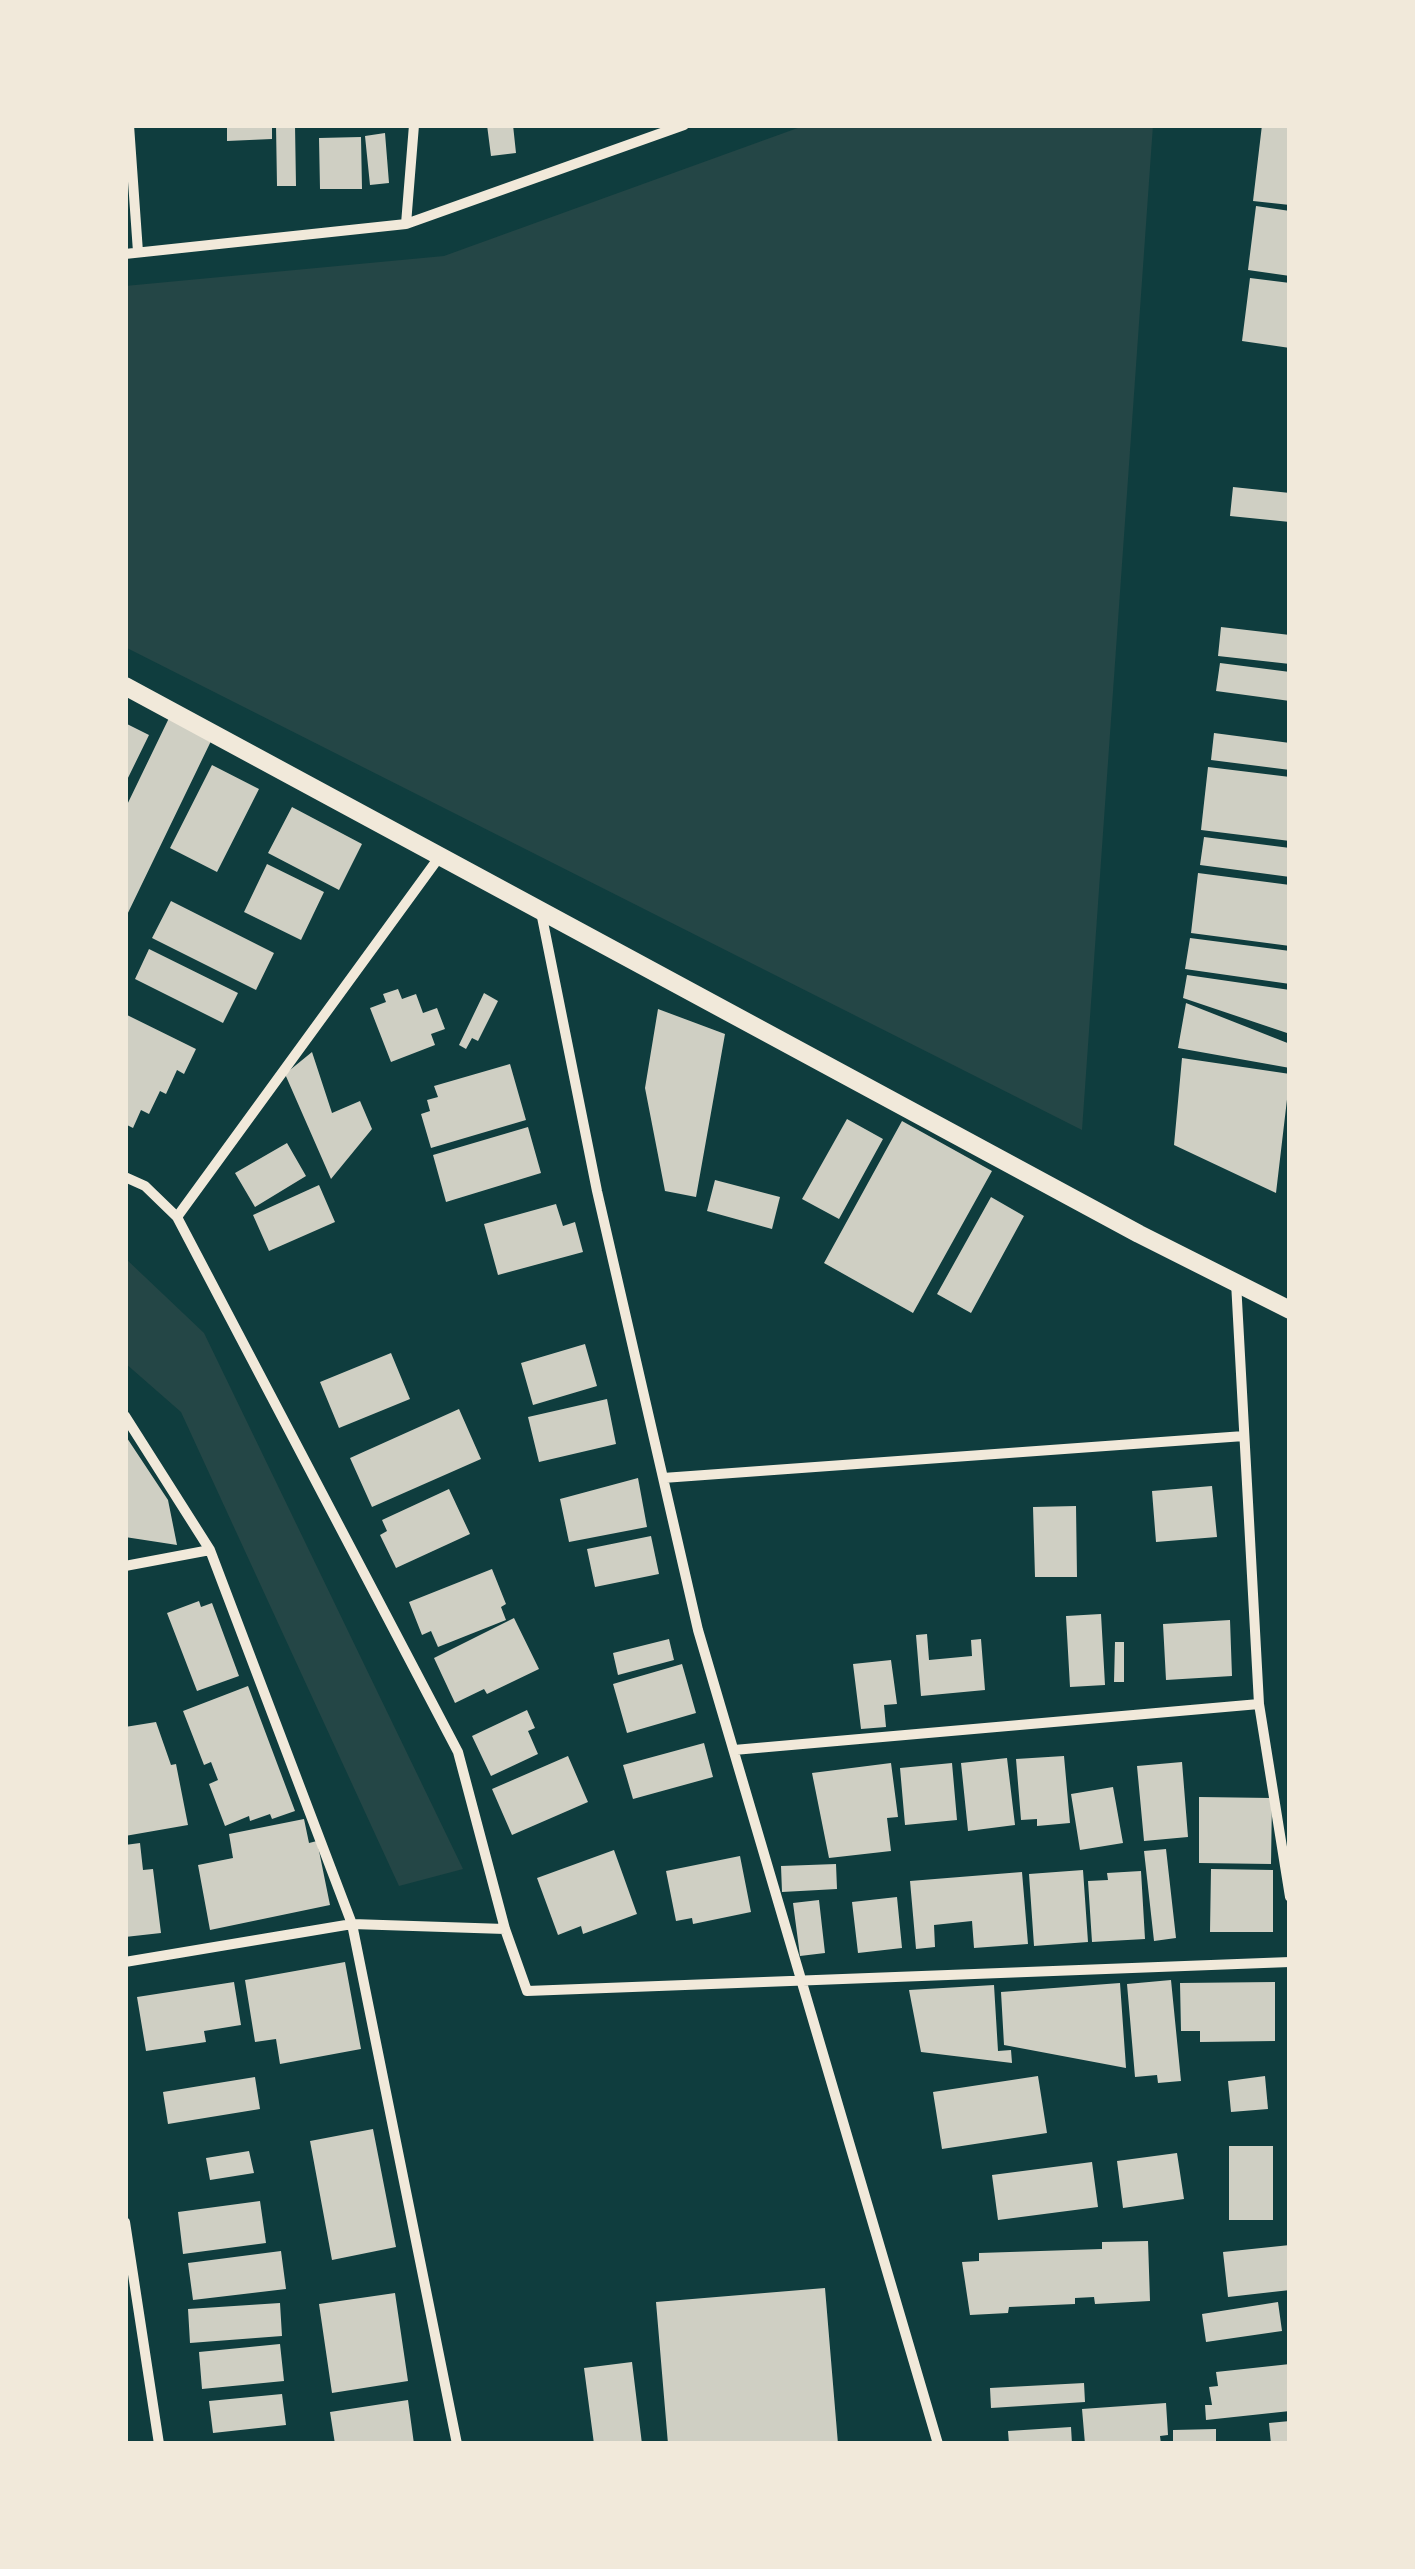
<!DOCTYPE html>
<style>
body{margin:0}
#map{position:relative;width:1415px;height:2569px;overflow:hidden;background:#0f3d3e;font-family:Cabin,sans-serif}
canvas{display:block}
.frame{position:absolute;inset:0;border:128px solid #f1e9da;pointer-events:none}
</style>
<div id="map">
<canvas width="1415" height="2569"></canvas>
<div class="frame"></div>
</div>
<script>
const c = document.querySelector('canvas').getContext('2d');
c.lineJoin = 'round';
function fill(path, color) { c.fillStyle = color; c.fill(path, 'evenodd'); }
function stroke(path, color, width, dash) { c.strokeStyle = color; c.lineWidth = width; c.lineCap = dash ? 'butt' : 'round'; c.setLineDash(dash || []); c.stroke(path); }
const green = new Path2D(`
 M806 125H1153L1082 1130 125 647V286L444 256Z
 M125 1258 204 1333 463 1869 399 1886 181 1412 125 1363Z`);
const building = new Path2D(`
 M227 125H272V139L227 141Z
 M276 125H295L296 186H277Z
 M487 125H513L516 153 491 156Z
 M1262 125H1290V205L1253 201Z
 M385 133 389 183 370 185 365 136Z
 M361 137 362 189H320L319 138Z
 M1256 206 1290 211V276L1248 270Z
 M1250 278 1290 283V348L1242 341Z
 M1233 487 1290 493V522L1230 516Z
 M1221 627 1290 635V664L1218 656Z
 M1220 663 1290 672V701L1216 691Z
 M169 718 212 739 125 919V809Z
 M125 723 149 735 125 784Z
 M1214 733 1290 743V770L1211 760Z
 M212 765 259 789 217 872 170 848Z
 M1208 767 1290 777V841L1201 830Z
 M292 807 362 844 339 890 268 853Z
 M1204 837 1290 848V877L1200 865Z
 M267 864 324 892 301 940 244 912Z
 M1198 873 1290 885V946L1191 933Z
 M171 901 274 953 256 990 152 938Z
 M1190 938 1290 951V984L1185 969Z
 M149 949 238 993 223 1023 135 979Z
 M1187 975 1290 990V1034L1183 998Z
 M398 989 402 999 416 994 423 1013 437 1008 445 1029 431 1034 435 1045 391 1062 370 1008 386 1002 383 994Z
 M484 993 498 1001 478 1041 472 1038 466 1049 459 1045Z
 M1186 1003 1290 1044V1068L1178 1048Z
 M658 1009 725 1034 696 1197 665 1191 645 1088Z
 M125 1014 196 1049 184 1074 177 1070 166 1094 160 1091 149 1114 141 1110 133 1128 125 1124Z
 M312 1052 332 1113 360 1101 372 1129 331 1179 285 1074Z
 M1182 1058 1290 1074 1276 1193 1174 1145Z
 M510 1064 526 1120 431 1148 421 1114 430 1111 427 1100 438 1097 434 1086Z
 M847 1119 883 1139 839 1219 802 1199Z
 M902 1121 992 1171 913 1313 824 1263Z
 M528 1127 541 1173 446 1202 433 1155Z
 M287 1143 306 1176 255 1207 235 1173Z
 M715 1180 780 1197 772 1229 707 1211Z
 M319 1185 335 1222 269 1251 253 1215Z
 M991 1197 1024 1216 971 1313 937 1294Z
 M556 1204 563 1226 575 1222 583 1252 498 1275 484 1224Z
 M585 1344 597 1386 533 1405 521 1363Z
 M391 1353 410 1399 339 1428 320 1382Z
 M607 1399 616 1444 539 1462 528 1417Z
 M459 1409 481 1459 372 1507 350 1458Z
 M125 1435 168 1500 177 1545 125 1537Z
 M638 1478 647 1527 569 1542 560 1499Z
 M1212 1486 1217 1537 1156 1542 1152 1491Z
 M449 1489 470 1534 396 1568 380 1535 387 1531 382 1520Z
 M1076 1506 1077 1577H1035L1033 1507Z
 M651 1536 659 1574 595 1587 587 1549Z
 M492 1569 506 1604 501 1607 506 1620 438 1647 431 1631 422 1635 409 1602Z
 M199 1601 201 1607 212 1603 239 1676 197 1691 167 1613Z
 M1101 1614 1105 1685 1070 1687 1066 1616Z
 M514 1618 539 1669 487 1694 484 1689 455 1703 434 1658Z
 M1230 1620 1232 1676 1166 1680 1163 1624Z
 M927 1634 929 1660 972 1656 971 1640 981 1639 985 1690 921 1696 916 1635Z
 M669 1639 674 1660 618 1675 613 1653Z
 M1115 1642H1124V1682H1114Z
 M891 1660 897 1704 884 1705 886 1727 861 1729 853 1664Z
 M682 1664 696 1713 627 1733 613 1684Z
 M248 1686 295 1811 272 1819 270 1814 250 1821 249 1816 225 1826 209 1784 218 1780 211 1762 204 1765 183 1711Z
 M527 1710 535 1728 528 1731 538 1754 491 1776 472 1736Z
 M156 1722 171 1765 176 1764 188 1825 125 1836V1727Z
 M704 1743 713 1777 633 1799 623 1765Z
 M568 1756 588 1802 512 1835 492 1789Z
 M1064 1756 1070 1823 1037 1826V1819L1021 1820 1016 1759Z
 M1007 1758 1015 1825 968 1831 961 1763Z
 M1182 1762 1188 1837 1144 1841 1137 1766Z
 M891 1763 898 1817 887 1818 891 1851 829 1858 812 1773Z
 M952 1763 957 1820 905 1825 900 1768Z
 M1113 1787 1123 1843 1080 1850 1071 1794Z
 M1199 1797 1272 1798 1271 1864 1199 1863Z
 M304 1819 309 1843 317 1841 330 1905 210 1930 198 1865 233 1858 229 1834Z
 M140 1843 143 1870 153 1869 161 1933 125 1937V1845Z
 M1166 1849 1176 1938 1154 1941 1144 1851Z
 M614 1850 637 1914 583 1934 581 1926 558 1935 537 1878Z
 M740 1856 751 1912 693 1924 692 1918 676 1921 666 1871Z
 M836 1864 837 1889 782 1892 781 1866Z
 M1211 1869 1273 1870V1932H1210Z
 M1083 1870 1088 1942 1034 1946 1029 1874Z
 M1141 1871 1145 1939 1092 1942 1088 1881 1108 1880 1107 1873Z
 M1022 1872 1028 1944 974 1948 972 1921 934 1925 935 1947 916 1949 910 1881Z
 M897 1897 902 1948 858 1953 852 1902Z
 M819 1900 825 1953 800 1956 793 1903Z
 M345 1962 361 2049 280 2064 276 2039 255 2042 245 1980Z
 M1171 1980 1181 2081 1158 2083 1157 2075 1135 2077 1127 1984Z
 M234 1982 241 2025 204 2031 206 2042 146 2051 137 1997Z
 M1275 1982V2041L1200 2042V2031H1181L1180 1983Z
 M1120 1983 1126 2068 1004 2045 1001 1992Z
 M994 1985 998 2051 1011 2050 1012 2063 921 2052 909 1990Z
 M1038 2076 1047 2133 942 2149 933 2092Z
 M1265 2076 1268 2109 1231 2112 1228 2081Z
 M255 2077 260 2109 168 2124 163 2092Z
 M373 2129 396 2247 332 2260 310 2141Z
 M1229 2146H1273V2220H1229Z
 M249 2151 254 2173 210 2180 206 2158Z
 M1177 2153 1184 2199 1123 2208 1117 2161Z
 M1092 2162 1098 2207 998 2220 992 2175Z
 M260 2201 266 2243 183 2254 178 2212Z
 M1148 2241 1150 2301 1095 2304 1094 2297 1075 2298V2304L1009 2307 1008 2313 970 2315 962 2262 979 2261V2253L1102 2249V2242Z
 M1290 2245V2290L1228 2297 1223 2252Z
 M281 2251 286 2289 193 2300 188 2263Z
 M825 2288 838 2444H668L656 2302Z
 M395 2293 408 2381 332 2393 319 2304Z
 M1278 2302 1282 2331 1206 2342 1202 2314Z
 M280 2303 282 2336 190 2343 188 2309Z
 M280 2344 284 2381 202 2389 199 2352Z
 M632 2362 642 2444H594L584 2368Z
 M1290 2364V2411L1206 2420 1205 2405H1212L1209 2387 1218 2386 1216 2372Z
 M1084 2383 1085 2402 991 2408 990 2388Z
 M282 2394 286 2425 213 2433 209 2401Z
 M408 2400 414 2444H335L330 2412Z
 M1166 2403 1168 2435 1160 2436 1161 2444H1085L1082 2409Z
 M1290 2421V2444H1271L1269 2423Z
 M1071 2427 1072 2444H1009L1008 2431Z
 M1216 2429V2444H1173V2430Z`);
const minor = new Path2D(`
 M129 125 138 252
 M406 224 414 125
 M125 254 406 224 684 125
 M541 912 597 1191 698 1630 938 2444
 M125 1177 145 1186 177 1217 458 1752 505 1929 527 1991 1290 1962
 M177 1217 440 856
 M1236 1282 1259 1704 1290 1897
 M125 1416 210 1550 352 1924 457 2444
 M663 1478 1244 1436
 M125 1566 210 1550
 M734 1750 1259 1704
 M125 1962 352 1924 505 1929
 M125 2222 159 2444`);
const tertiary = new Path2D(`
 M125 686 1139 1234 1290 1310`);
fill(green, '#244646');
fill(building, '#cfcfc3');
stroke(minor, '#f1e9da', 10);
stroke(tertiary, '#f1e9da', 18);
</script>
